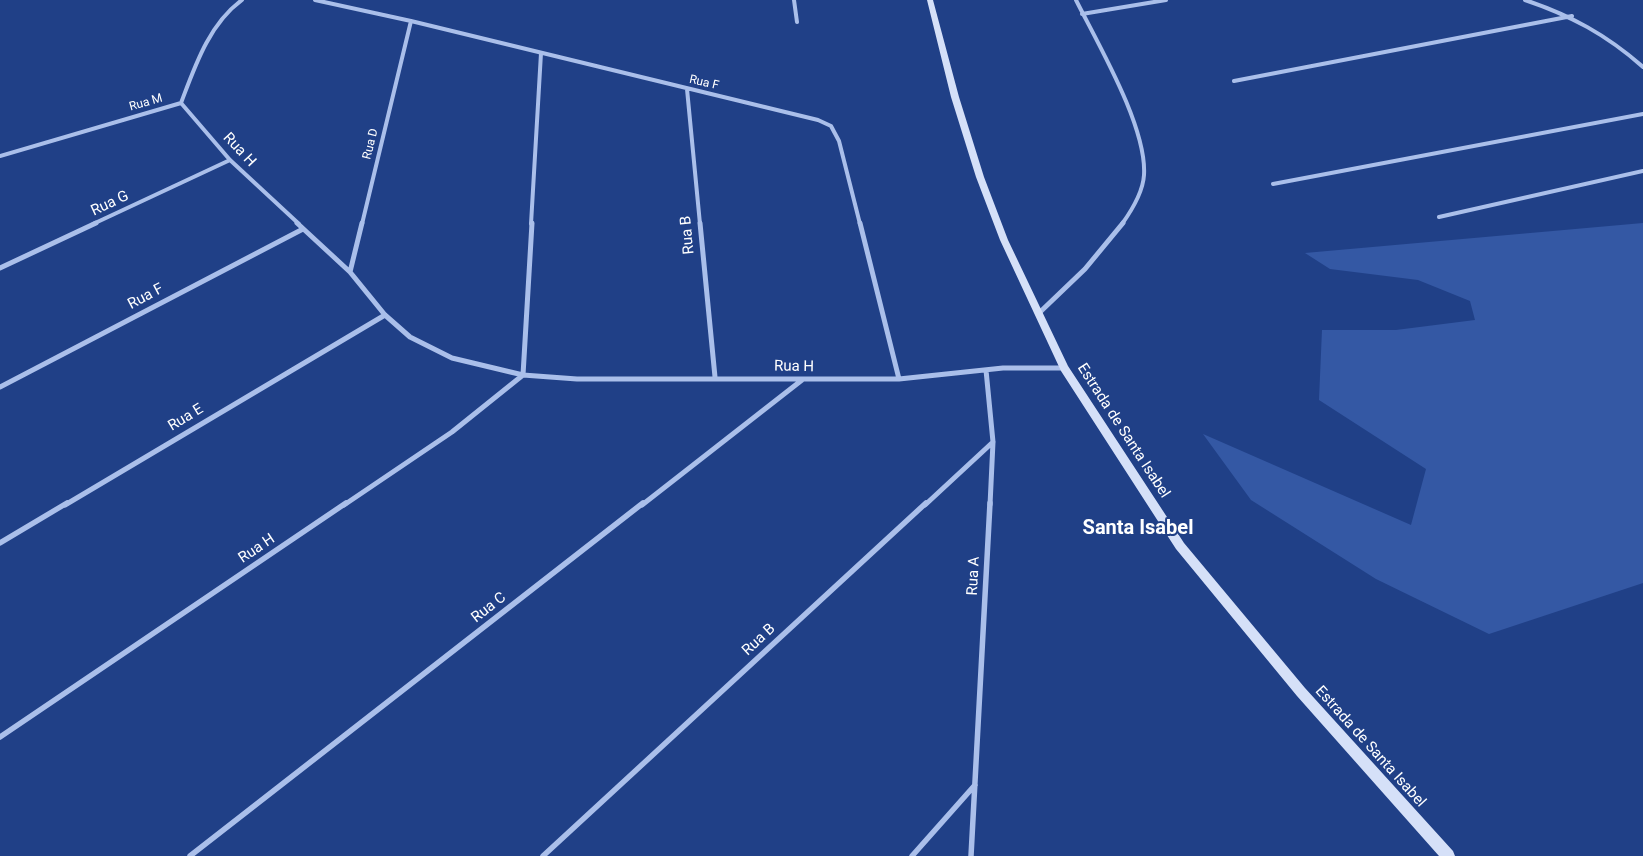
<!DOCTYPE html>
<style>
body{margin:0}
canvas{display:block;background:#204087}
</style>
<canvas width="1643" height="856"></canvas>
<script>
const c = document.querySelector('canvas').getContext('2d');
c.lineJoin = 'round';
function fill(path, color) { c.fillStyle = color; c.fill(path, 'evenodd'); }
function stroke(path, color, width, dash) { c.strokeStyle = color; c.lineWidth = width; c.lineCap = dash ? 'butt' : 'round'; c.setLineDash(dash || []); c.stroke(path); }
function write(font, color, halo, rows, align = 'center') {
  c.font = font + ' Roboto,sans-serif'; c.lineWidth = 4; c.setLineDash([]); c.textBaseline = 'middle'; c.strokeStyle = halo; c.fillStyle = color; for (const [text, x, y, turn = 0] of rows) {
    c.save(); c.translate(x, y); c.rotate((+turn || 0) * Math.PI / 180); c.textAlign = isNaN(turn) ? turn : align; if (halo) c.strokeText(text, 0, 0); c.fillText(text, 0, 0); c.restore();
  }
}
const green = new Path2D(`
 M1643 223V583L1489 634 1376 579 1251 500 1203 434 1411 525 1426 469 1319 400 1322 330H1396L1475 320 1470 301 1418 280 1330 269 1305 253Z`);
const minorFar2 = new Path2D(`
 M315 0 411 21 818 120 831 126 839 141 860 224
 M794 0 797 22
 M1076 0C1098 44 1147 127 1144 175 1143 192 1132 210 1122 224
 M1525 0C1570 15 1607 35 1643 67
 M1082 14 1166 0
 M1234 81 1572 16
 M687 89 700 224
 M181 103 230 160 299 224
 M181 103C195 66 209 24 242 0
 M0 156 181 103
 M1273 184 1643 114
 M1439 217 1643 171
 M93 224 230 160
 M362 224 411 21
 M531 224 541 53`);
const minorFar1 = new Path2D(`
 M297 223 350 272 385 315 410 337 452 358 523 375 577 379H899L1003 368H1064
 M700 223 715 377
 M860 223 899 379
 M0 268 96 223
 M350 272 362 223
 M1038 314 1085 269 1123 223
 M986 370 993 442 990 505
 M0 387 303 229
 M65 505 385 315
 M344 505 452 432 523 375 532 223
 M642 505 802 380
 M925 505 993 442`);
const minor = new Path2D(`
 M0 543 67 503
 M0 737 346 503
 M190 856 643 503
 M543 856 926 503
 M912 856 975 785
 M971 856 990 503`);
const secondary = new Path2D(`
 M927 0H933L959 97 984 177 1008 240 1068 366 1184 543 1305 688 1453 851 1455 856H1439L1297 696 1176 549 1061 371 1000 240 976 177 951 97Z`);
const farStreetnames = [
 ["Rua F",704,83,13],
 ["Rua M",146,103,-16],
 ["Rua D",371,144,-76]
];
const streetNames = [
 ["Rua H",239,150,47],
 ["Rua G",110,204,-25],
 ["Rua B",688,235,-95],
 ["Rua F",146,297,-28],
 ["Rua H",794,367,1],
 ["Rua E",186,418,-31],
 ["Estrada de Santa Isabel",1123,431,57],
 ["Rua H",257,549,-34],
 ["Rua A",974,576,-87],
 ["Rua C",489,608,-38],
 ["Rua B",759,640,-43],
 ["Estrada de Santa Isabel",1370,747,48]
];
const districtNames = [
 ["Santa Isabel",1138,529]
];
fill(green, '#3458a4');
stroke(minorFar2, '#aabfea', 4);
stroke(minorFar1, '#aabfea', 5);
stroke(minor, '#aabfea', 5.5);
fill(secondary, '#d5e0f8');
write('12px', '#fff', '#204087', farStreetnames);
write('15px', '#fff', '#204087', streetNames);
write('bold 20px', '#fff', '#204087', districtNames);
</script>
